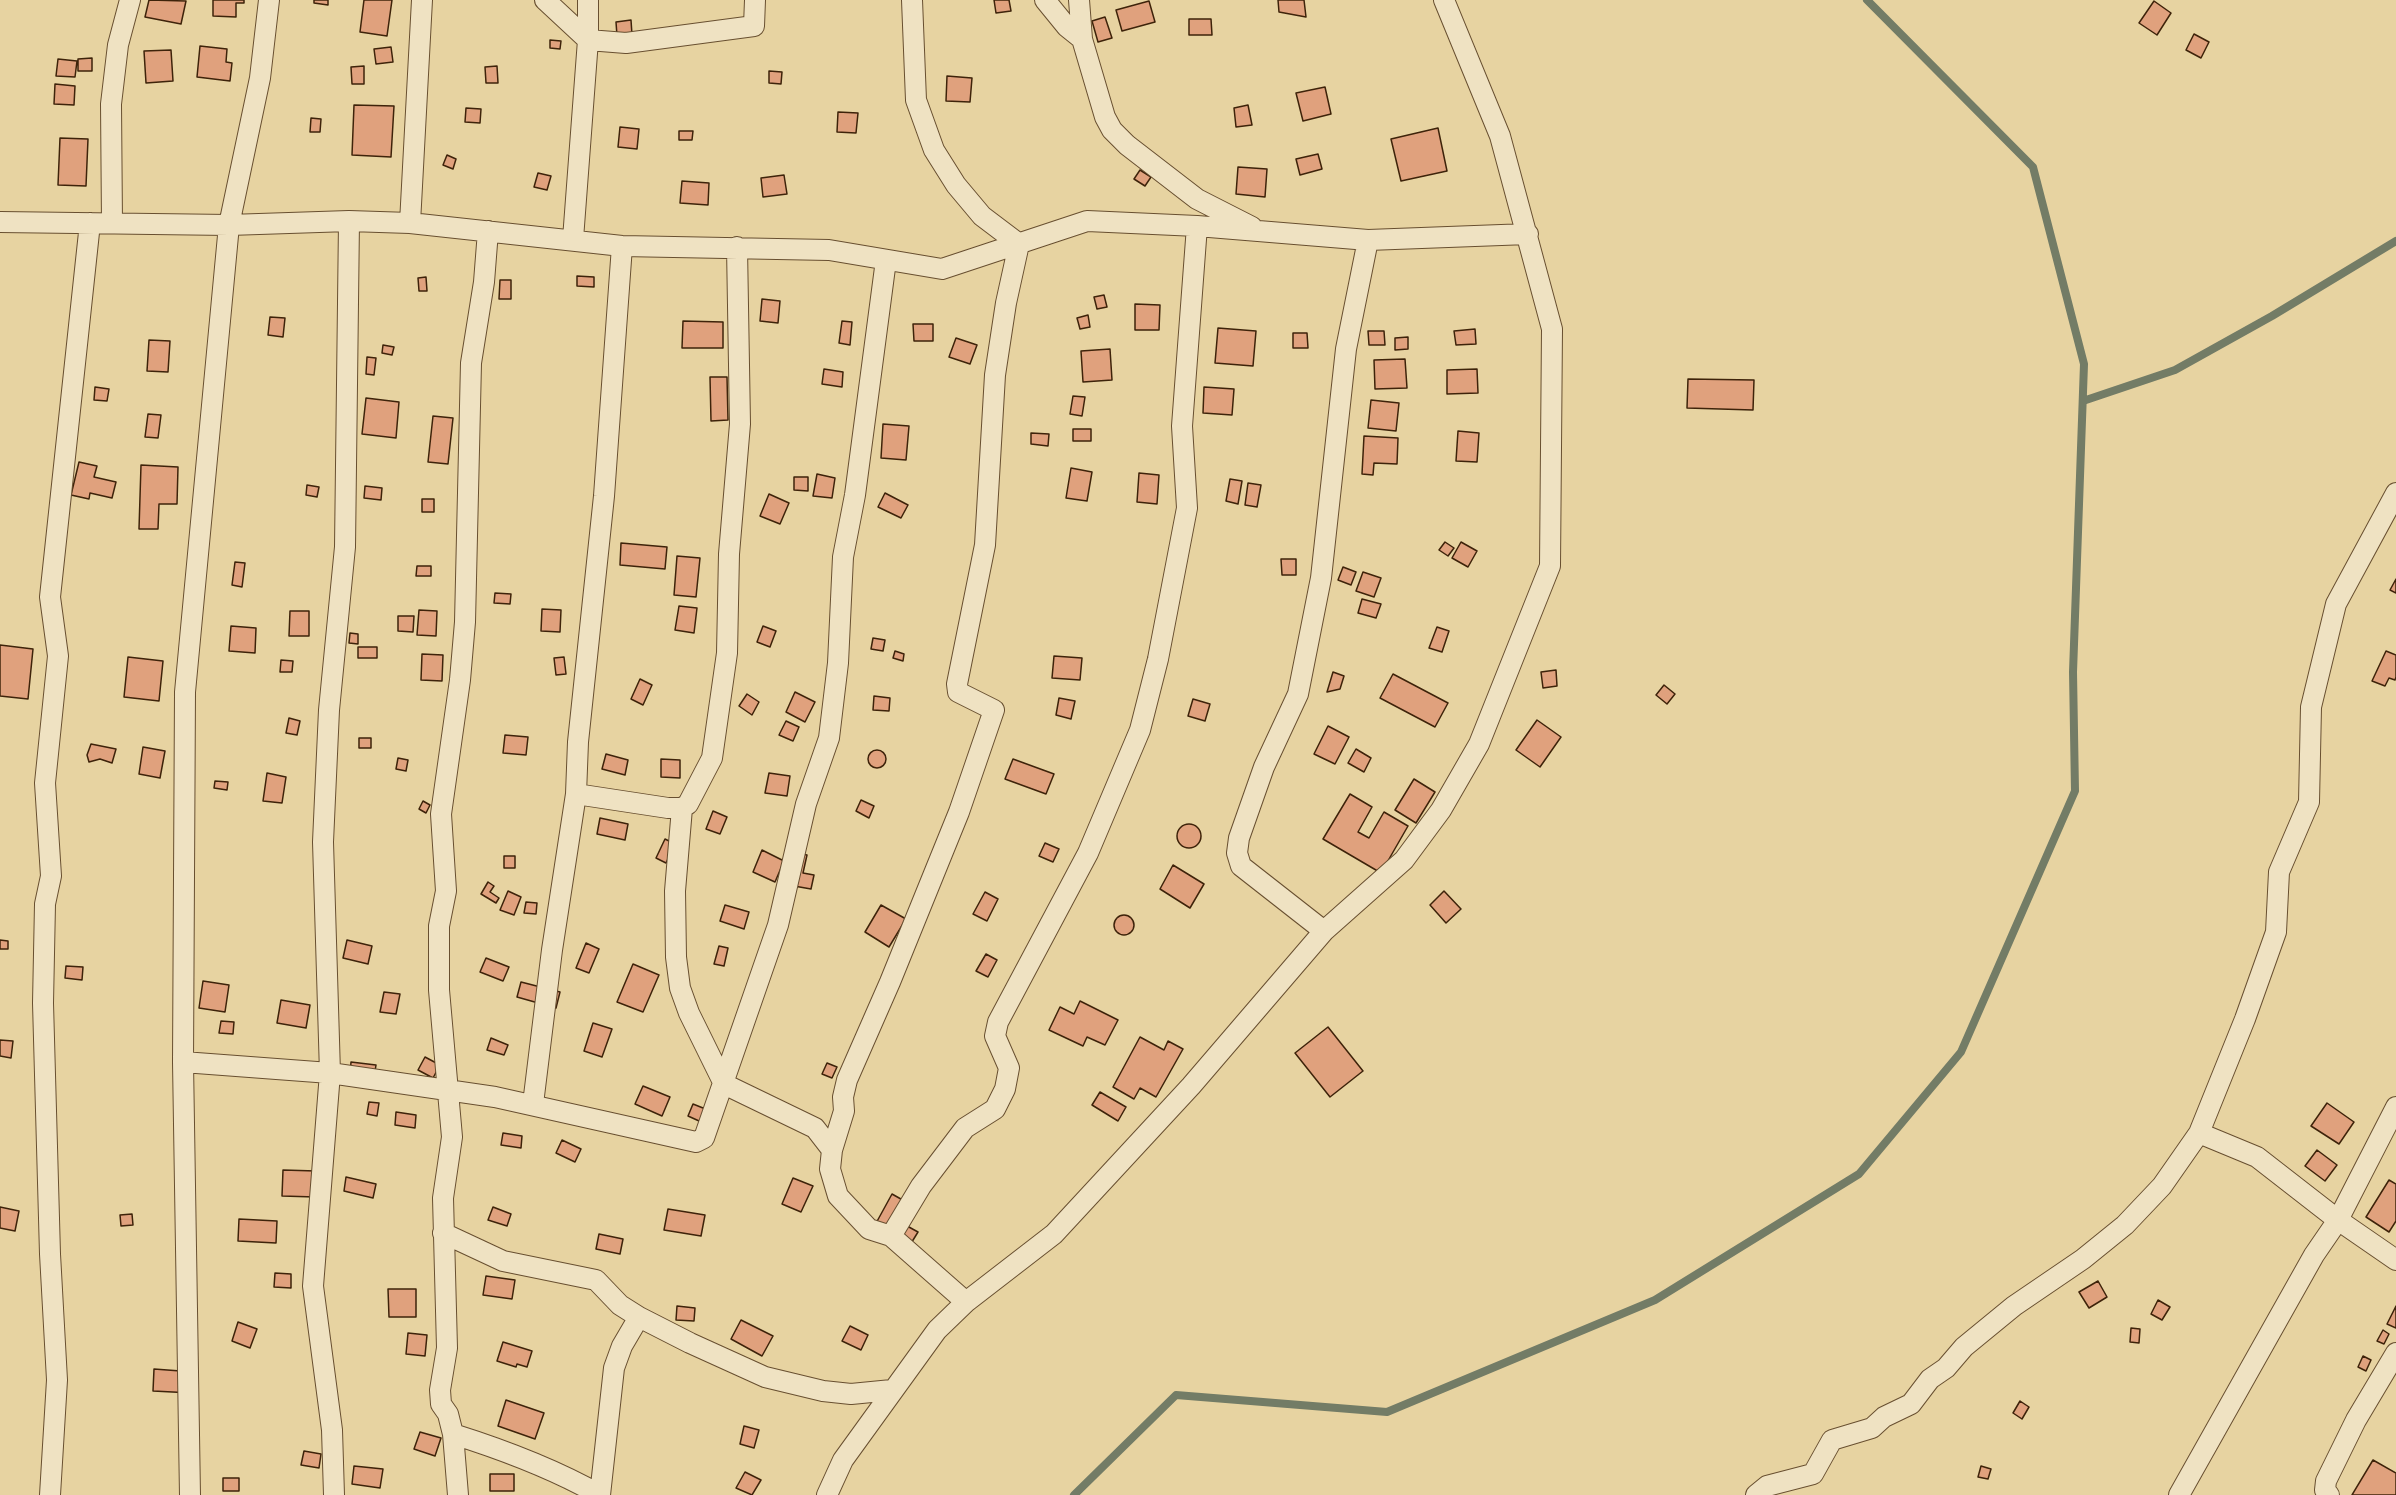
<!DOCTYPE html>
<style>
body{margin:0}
canvas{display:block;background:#e7d3a1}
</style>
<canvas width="2396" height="1495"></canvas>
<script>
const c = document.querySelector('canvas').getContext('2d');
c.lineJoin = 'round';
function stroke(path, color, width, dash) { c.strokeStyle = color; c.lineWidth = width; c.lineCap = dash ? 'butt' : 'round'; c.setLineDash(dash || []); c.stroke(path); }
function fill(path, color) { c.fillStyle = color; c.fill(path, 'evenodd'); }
const stream = new Path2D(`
 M2083 401 2175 370 2272 316 2396 241
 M1074 1495 1176 1395 1387 1412 1655 1300 1859 1174 1961 1052 2075 791 2073 672 2084 364 2033 167 1867 0`);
const building = new Path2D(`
 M149 0 186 1 181 24 145 17Z
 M213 0H244V3H236V17L213 16Z
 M314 0H328V5L314 3Z
 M364 0H392L387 36 360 32Z
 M994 0H1009L1011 11 996 13Z
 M1278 0H1304L1306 17 1279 12Z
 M1149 1 1155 22 1122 31 1116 10Z
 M2154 1 2171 13 2157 35 2139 23Z
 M1105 17 1112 38 1098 42 1092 21Z
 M1189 19H1211L1212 35H1189Z
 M631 20 632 35 617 36 616 22Z
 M2194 34 2209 42 2201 58 2186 50Z
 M550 40 561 41 560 49 550 48Z
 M200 46 227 49 226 62 232 63 230 81 197 77Z
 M391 47 393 62 376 64 374 49Z
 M171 50 173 81 146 83 144 51Z
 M92 58V71H78V59Z
 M58 59 77 61 75 77 56 76Z
 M364 66V84H352L351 67Z
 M497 66 498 83H486L485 67Z
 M769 71 782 72 781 84 769 83Z
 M947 76 972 78 970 102 946 101Z
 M55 84 75 86 74 105 54 104Z
 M1325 87 1331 114 1303 121 1296 93Z
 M354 105 394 106 391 157 352 155Z
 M1248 105 1252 125 1236 127 1234 108Z
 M466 108 481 109 480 123 465 122Z
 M838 112 858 113 856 133 837 132Z
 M311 118 321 119 320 132H310Z
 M620 127 639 129 637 149 618 147Z
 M1438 128 1447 171 1401 181 1391 139Z
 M679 131H693L692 140H679Z
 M60 138 88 139 86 186 58 185Z
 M1318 154 1322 169 1300 175 1296 159Z
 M447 155 456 159 453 169 443 165Z
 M1238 167 1267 169 1265 197 1236 194Z
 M1140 170 1151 177 1145 186 1134 179Z
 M538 173 551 176 547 190 534 187Z
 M784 175 787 194 763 197 761 178Z
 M682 181 709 183 708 205 680 203Z
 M577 276 594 277V287L577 286Z
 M426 277 427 291H419L418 278Z
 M500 280H511V299H499Z
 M1104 295 1107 307 1097 309 1094 297Z
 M762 299 780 301 778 323 760 321Z
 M1135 304 1160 305 1159 330H1135Z
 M1088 315 1090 327 1080 329 1077 318Z
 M270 317 285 318 283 337 268 335Z
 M683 321 723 322V348H682Z
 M842 321 852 322 850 345 839 343Z
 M913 324H933V341H914Z
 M1218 328 1256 331 1253 366 1215 363Z
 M1475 329 1476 344 1456 345 1454 331Z
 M1368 331H1384L1385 345H1369Z
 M1293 333H1307L1308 348H1293Z
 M1408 337V349L1395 350V338Z
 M956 338 977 345 970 364 949 357Z
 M149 340 170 341 168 372 147 371Z
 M383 345 394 347 392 355 382 353Z
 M1110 349 1112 380 1083 382 1081 351Z
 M367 357 376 358 374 375 366 374Z
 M1405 359 1407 388 1375 389 1374 360Z
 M824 369 843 372 842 387 822 384Z
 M1477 369 1478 393 1447 394V370Z
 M710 377H727L728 420 711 421Z
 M1688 379 1754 380 1753 410 1687 408Z
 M95 387 109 389 107 401 94 400Z
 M1204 387 1234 389 1232 415 1203 413Z
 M1073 396 1085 397 1082 416 1070 414Z
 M366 398 399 402 396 438 362 434Z
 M1371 400 1399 403 1396 431 1368 428Z
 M148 414 161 415 158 438 145 437Z
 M433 416 453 418 448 464 428 462Z
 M883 424 909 426 906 460 881 458Z
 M1073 429H1091V441H1073Z
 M1458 431 1479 433 1477 462 1456 461Z
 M1031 433 1049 434 1048 446 1031 444Z
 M1364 436 1398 438 1397 464 1374 463 1373 475 1362 474Z
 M79 462 97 466 94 477 116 482 112 498 90 493 89 499 71 495Z
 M141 465 178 467 177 504H159L158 529H139Z
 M1071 468 1092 472 1087 501 1066 498Z
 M1139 473 1159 475 1157 504 1137 502Z
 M817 474 835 478 832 498 813 496Z
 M794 477H808V491L794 490Z
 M1230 479 1242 481 1238 504 1226 501Z
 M1248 483 1261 485 1257 507 1245 505Z
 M307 485 319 487 317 497 306 495Z
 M365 486 382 488 381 500 364 498Z
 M885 493 908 505 901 518 878 507Z
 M769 494 789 503 780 524 760 516Z
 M422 499H434V512H422Z
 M1445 542 1454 548 1448 556 1439 550Z
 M1461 542 1477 551 1468 567 1452 558Z
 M621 543 667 547 665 569 620 565Z
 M677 556 700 558 696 597 674 595Z
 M1281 559H1296V575H1282Z
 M235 562 245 563 242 587 232 585Z
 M417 566H431V576H416Z
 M1343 567 1356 572 1351 585 1338 580Z
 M1363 572 1381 578 1374 597 1356 591Z
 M2396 579V593L2390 590Z
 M495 593 511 594 510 604 494 603Z
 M1362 599 1381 604 1376 618 1358 613Z
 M679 606 697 608 694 633 675 630Z
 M542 609 561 610 560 632 541 631Z
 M419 610 437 611 436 636 417 635Z
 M290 611H309V636H289Z
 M398 616H414L413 632 398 631Z
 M231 626 256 628 255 653 229 651Z
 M763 626 776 631 770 647 757 642Z
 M1437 627 1449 631 1442 652 1429 648Z
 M350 633 358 634V644L349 643Z
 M873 638 885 640 883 651 871 649Z
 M0 645 33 649 28 699 0 696Z
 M358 647H377V658H358Z
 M895 651 904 654 903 661 893 658Z
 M2386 651 2396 655V677L2395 680 2389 678 2385 686 2372 681Z
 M422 654 443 655 442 681 421 680Z
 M1054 656 1082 658 1080 680 1052 678Z
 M128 657 163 661 159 701 124 697Z
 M564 657 566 674 556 675 554 658Z
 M281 660 293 661 292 672H280Z
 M1556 670 1557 686 1543 688 1541 672Z
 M1333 672 1344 676 1340 689 1327 692Z
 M1393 674 1448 703 1435 727 1380 698Z
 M640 679 652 685 643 705 631 699Z
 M1664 685 1675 694 1667 704 1656 695Z
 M795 692 815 702 805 722 786 712Z
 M747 694 759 702 752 715 739 706Z
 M874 696 890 698 889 711 873 710Z
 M1059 698 1075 701 1071 719 1056 715Z
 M1193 699 1210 704 1205 721 1188 716Z
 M289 718 300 721 297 735 286 733Z
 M1537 720 1561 737 1540 767 1516 750Z
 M786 721 799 727 793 741 779 735Z
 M1328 726 1349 737 1335 764 1314 754Z
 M505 735 528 737 526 755 503 753Z
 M359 738H371V748H359Z
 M91 744 116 749 112 763 100 759 89 762 87 755Z
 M143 747 165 751 160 778 139 774Z
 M1356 749 1371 758 1364 772 1348 763Z
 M868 759a9 9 0 1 1 18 0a9 9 0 1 1-18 0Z
 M606 754 628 760 625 775 602 769Z
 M398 758 408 760 406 771 396 769Z
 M661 759 680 760V778L661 777Z
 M1013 759 1054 774 1046 794 1005 779Z
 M267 773 286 777 282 803 263 801Z
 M769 773 790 776 787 796 765 793Z
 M1414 779 1435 792 1416 823 1395 810Z
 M215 781 228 782 227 790 214 788Z
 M1350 794 1372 807 1358 832 1369 838 1384 812 1408 826 1381 873 1323 839Z
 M861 800 874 806 869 818 856 811Z
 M423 801 430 805 426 813 419 809Z
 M713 811 727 817 720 834 706 829Z
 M600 818 628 824 625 840 597 834Z
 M1177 836a12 12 0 1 1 24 0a12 12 0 1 1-24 0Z
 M665 839 675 844 666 863 656 858Z
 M1045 843 1059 849 1053 862 1039 856Z
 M762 850 784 861 775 882 753 872Z
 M802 854 807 855 803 873 814 875 811 889 794 886Z
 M504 856H515V868H504Z
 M1173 865 1204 884 1190 908 1160 889Z
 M488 882 494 886 490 892 499 898 496 903 481 894Z
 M508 891 521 897 514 915 500 910Z
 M1444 891 1461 909 1446 923 1430 905Z
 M985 892 998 899 987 921 973 914Z
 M526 902 537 903 536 914 524 913Z
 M725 905 749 912 744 929 720 921Z
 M881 905 906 919 889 947 865 932Z
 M1114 925a10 10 0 1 1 20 0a10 10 0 1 1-20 0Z
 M0 940 8 941V949H0Z
 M347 940 372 946 368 964 343 958Z
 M586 943 599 949 589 973 576 968Z
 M719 946 728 948 724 966 714 964Z
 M986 954 997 960 988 977 976 971Z
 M486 958 509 967 503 981 480 972Z
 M633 964 659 975 643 1012 617 1002Z
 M66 966 83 967 82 980 65 978Z
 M203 981 229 985 225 1012 199 1008Z
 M521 982 560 992 556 1008 517 997Z
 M384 992 400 994 396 1014 380 1012Z
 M281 1000 310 1005 306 1028 277 1023Z
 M1080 1001 1118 1020 1105 1045 1087 1037 1083 1046 1049 1030 1060 1007 1074 1014Z
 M221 1021 234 1022 233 1034 219 1033Z
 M593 1023 612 1029 602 1057 584 1051Z
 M1328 1027 1363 1071 1330 1097 1295 1053Z
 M1140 1037 1164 1050 1168 1041 1183 1049 1156 1097 1140 1088 1134 1099 1113 1087Z
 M491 1038 508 1045 504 1055 487 1050Z
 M0 1040 13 1041 11 1058 0 1056Z
 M425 1057 440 1065 433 1078 418 1070Z
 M351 1062 376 1065 374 1078 350 1075Z
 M827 1063 837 1067 832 1078 822 1074Z
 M643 1086 670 1097 662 1116 635 1104Z
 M1100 1092 1126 1107 1118 1121 1092 1105Z
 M369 1102 379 1103 377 1116 367 1114Z
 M2327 1103 2354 1122 2339 1144 2311 1126Z
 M693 1104 713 1112 708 1125 688 1116Z
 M396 1112 416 1115 415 1128 395 1125Z
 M503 1133 522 1136 521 1148 501 1145Z
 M562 1140 581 1149 575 1162 556 1153Z
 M2317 1150 2337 1165 2325 1181 2305 1166Z
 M283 1170 316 1171 315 1197 282 1196Z
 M346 1177 376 1184 373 1198 344 1191Z
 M793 1178 813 1186 801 1212 782 1204Z
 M2389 1180 2396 1184V1221L2389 1232 2366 1217Z
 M892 1194 908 1203 898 1221 918 1232 910 1245 875 1225Z
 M0 1207 19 1211 15 1231 0 1228Z
 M493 1207 511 1214 507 1226 488 1220Z
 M668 1209 705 1215 701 1236 664 1230Z
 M132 1214 133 1225 121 1226 120 1215Z
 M239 1219 277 1221 276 1243 238 1241Z
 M599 1234 623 1239 620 1254 596 1249Z
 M275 1273 291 1274V1288L274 1287Z
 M486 1276 515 1280 512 1299 483 1295Z
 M2098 1281 2107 1297 2089 1308 2079 1292Z
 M388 1289H416V1317H389Z
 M2158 1300 2170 1307 2162 1320 2151 1314Z
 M677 1306 695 1308 694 1321 676 1320Z
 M2396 1306V1328L2387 1324Z
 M741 1320 773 1336 762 1356 731 1339Z
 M238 1322 257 1329 250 1348 232 1341Z
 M850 1326 868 1335 861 1350 842 1341Z
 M2131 1328 2140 1329 2139 1343 2130 1342Z
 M2383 1330 2389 1334 2384 1344 2377 1341Z
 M408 1333 427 1335 425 1356 406 1354Z
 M503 1342 532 1351 527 1367 517 1364 516 1367 497 1361Z
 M2363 1356 2371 1360 2366 1371 2358 1367Z
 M154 1369 194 1372 192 1393 153 1391Z
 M506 1400 544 1413 535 1439 498 1426Z
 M2020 1401 2029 1407 2022 1419 2013 1413Z
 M744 1426 759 1430 754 1448 740 1444Z
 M420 1432 441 1438 435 1456 414 1449Z
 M304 1451 321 1454 319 1468 301 1465Z
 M2373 1460 2396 1473V1495H2352Z
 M354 1466 383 1469 380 1488 352 1484Z
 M1981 1466 1991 1469 1988 1479 1978 1477Z
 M745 1472 761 1480 752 1495 736 1488Z
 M490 1474H514V1491H490Z
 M223 1478H239V1491H223Z`);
const street = new Path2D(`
 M545 0 588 40 626 43 754 26 755 0
 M912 0 916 100 934 150 956 185 982 216 1019 244 1006 303 995 375 985 545 957 684 958 692 994 710 959 812 890 982 847 1080 843 1097 844 1111 832 1150 830 1169 838 1196 869 1229 891 1236 966 1302
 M1045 0 1067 27 1082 39
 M1079 0 1082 39 1105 117 1112 130 1127 145 1197 199 1252 227
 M0 222 229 225 349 221 410 223 622 246 829 250 942 269 1087 221 1197 226 1368 240 1528 234
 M112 223 111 104 118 45 130 0
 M410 223 422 0
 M573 239 588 40V0
 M576 794 668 808H682L688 804 712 758 727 653 729 554 740 424 737 247
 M682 808 675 891 676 957 680 988 689 1013 724 1084 815 1128 832 1150
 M1324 931 1241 866 1237 853 1239 838 1264 767 1298 694 1321 578 1346 349 1368 240
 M183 1062 330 1073 495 1097 696 1142 704 1138 778 925 806 804 829 738 838 663 843 557 855 495 886 260
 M533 1104 552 950 576 794 578 742 604 496 622 246
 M2199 1133 2257 1157 2338 1220 2396 1260
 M443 1233 503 1261 596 1280 620 1305 639 1317 690 1343 765 1377 823 1391 851 1394 892 1390
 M891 1236 921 1186 965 1128 995 1109 1005 1089 1009 1068 995 1036 998 1022 1088 853 1140 730 1158 659 1187 508 1182 426 1197 226
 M453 1434C504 1450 554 1469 600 1495
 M50 1495 57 1380 50 1254 43 1003 45 904 51 876 45 783 58 656 50 597 90 223
 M190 1495 183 1062 185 692 229 225 260 78 269 0
 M334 1495 332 1430 313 1286 330 1073 323 842 329 710 345 547 349 221
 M458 1495 453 1434 448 1414 441 1404 440 1390 447 1348 443 1198 452 1137 439 990V926L446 891 441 814 460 680 465 622 471 363 484 282 488 231
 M600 1495 614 1368 622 1346 639 1317
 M827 1495 843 1460 937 1330 966 1302 1054 1234 1191 1086 1324 931 1404 860 1441 810 1479 744 1550 566 1552 329 1500 136 1444 0
 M1756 1495 1767 1486 1813 1474 1832 1440 1872 1428 1884 1417 1911 1404 1930 1379 1946 1368 1964 1347 2014 1306 2083 1259 2125 1225 2162 1186 2199 1133 2245 1019 2276 932 2279 872 2309 802 2311 707 2336 604 2396 493
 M2179 1495 2314 1255 2338 1220 2396 1107
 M2329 1495 2325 1490 2326 1481 2356 1420 2396 1353`);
stroke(stream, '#737c66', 8);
fill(building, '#e0a17d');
stroke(building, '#3e230a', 1.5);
stroke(street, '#684f30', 22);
stroke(street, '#efe2c2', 20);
</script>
